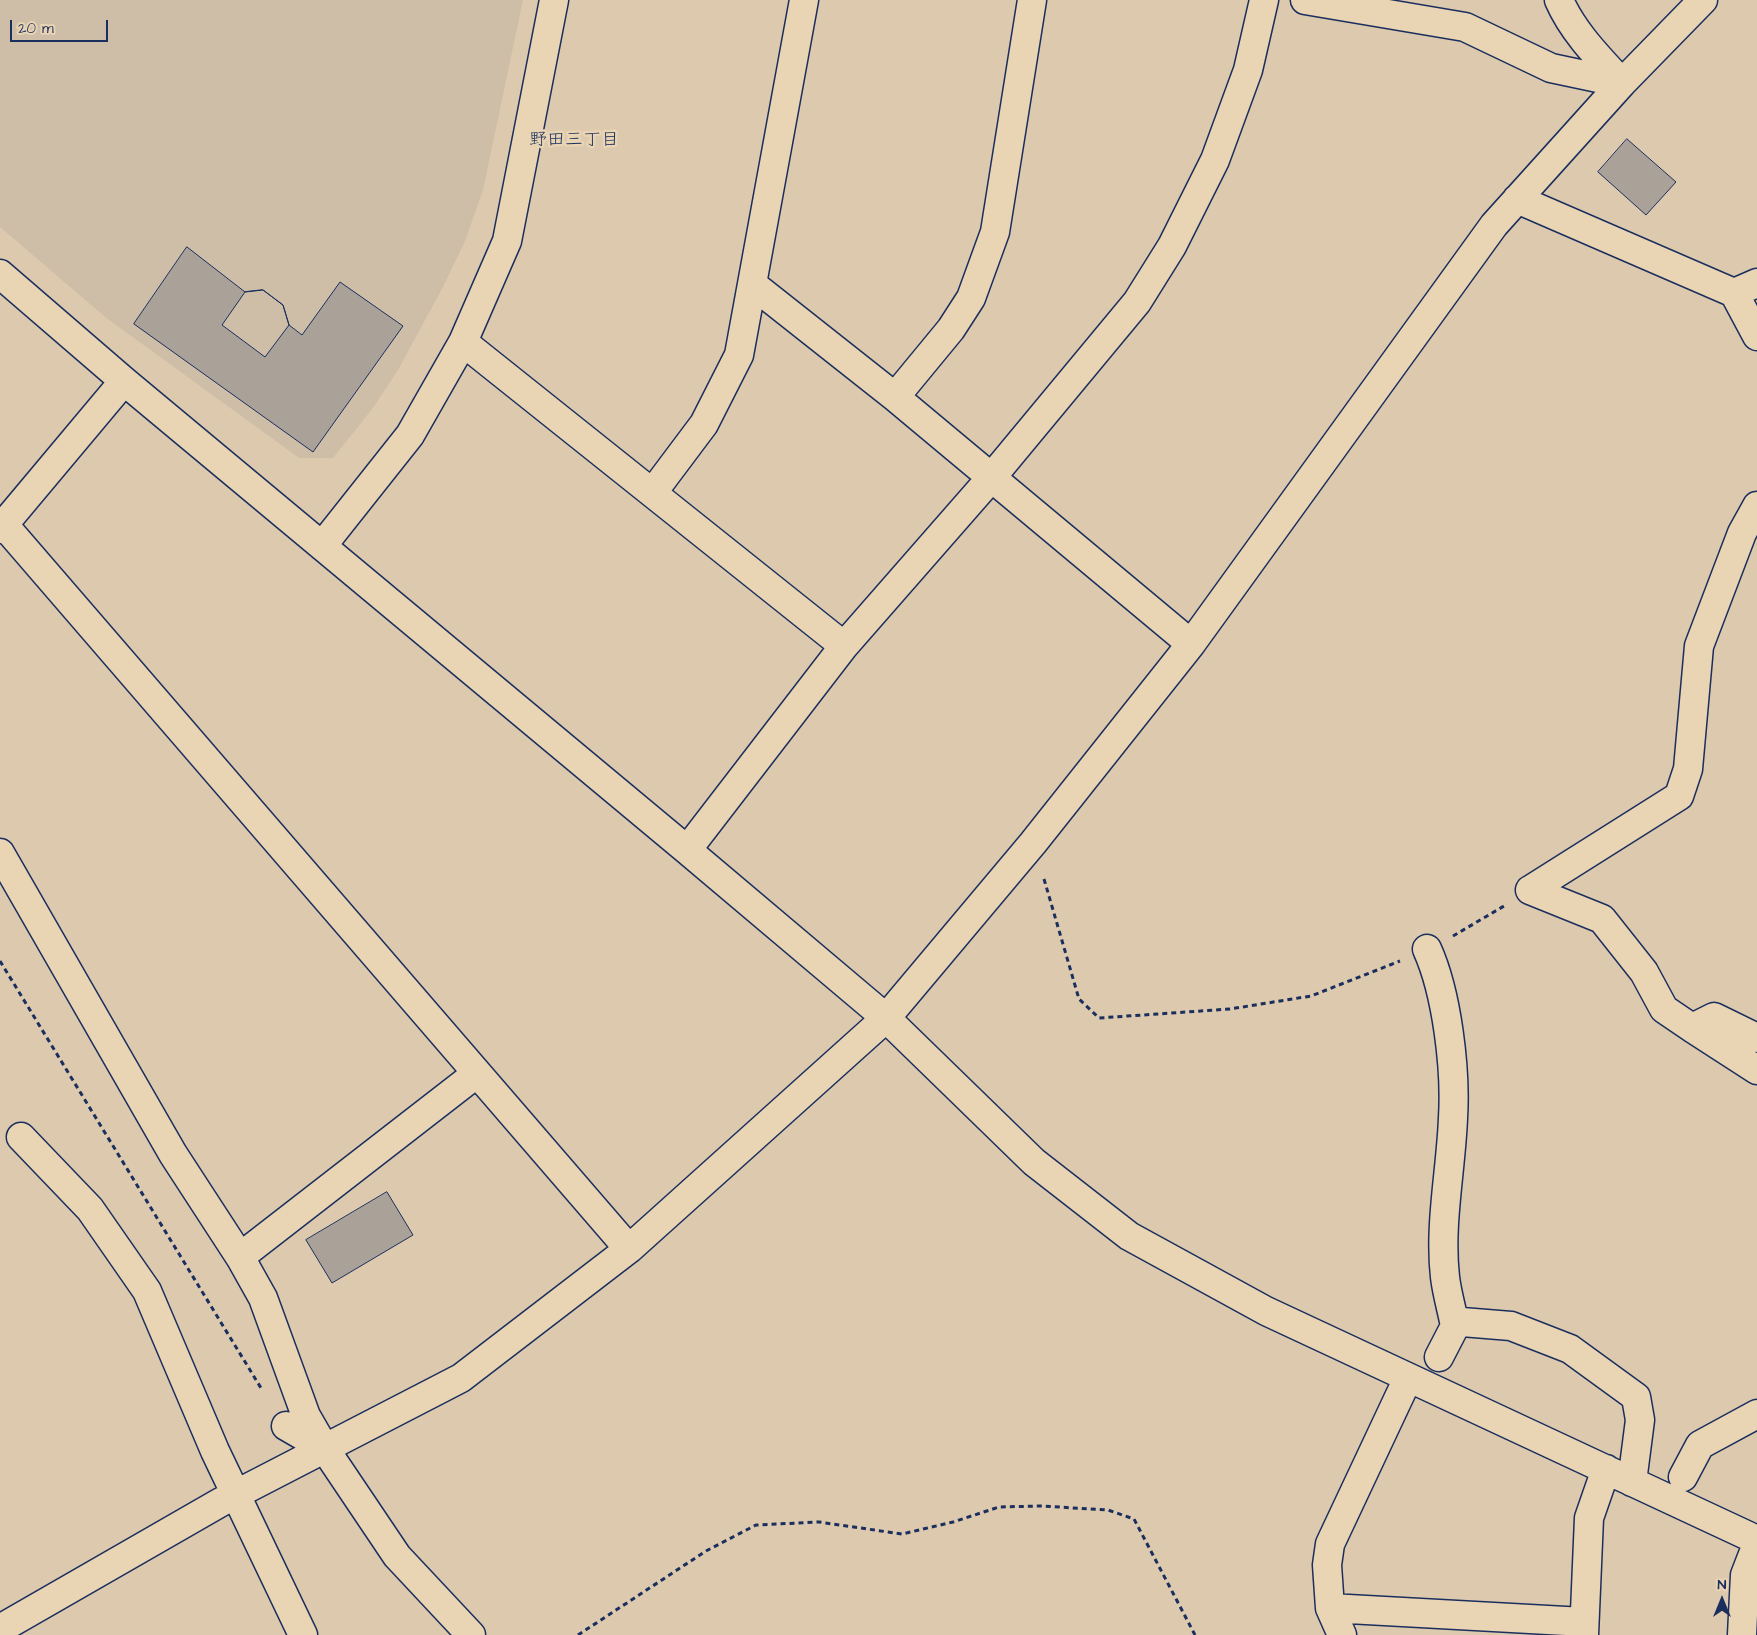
<!DOCTYPE html>
<meta charset="utf-8">
<style>
body{margin:0}
#map{position:relative;width:1757px;height:1635px;overflow:hidden;background:#ddcaae;font-family:"Architects Daughter",sans-serif}
canvas{display:block}
.north{position:absolute;left:1697px;top:1575px;width:50px;height:50px;-webkit-text-stroke:4px #e9d4b3;paint-order:stroke;rotate:0deg;font-size:14px;font-weight:700;line-height:20px;text-align:center;color:#1b2f5e}
.north::after{content:'';display:block;margin:auto;width:18px;height:22px;background:#1b2f5e;clip-path:polygon(50% 0,100% 100%,50% 72%,0 100%)}
.scale{position:absolute;left:10px;top:20px;width:98px;height:22px;box-sizing:border-box;border:2px solid #1b2f5e;border-top:0;padding-left:6px;font-size:15px;line-height:18px;white-space:nowrap;color:#1b2f5e;-webkit-text-stroke:4px #e9d4b3;paint-order:stroke}
</style>
<div id="map">
<canvas width="1757" height="1635"></canvas>
<div class="north">N</div>
<div class="scale">20 m</div>
</div>
<script>
const c = document.querySelector('canvas').getContext('2d');
c.lineJoin = 'round';
function fill(path, color) { c.fillStyle = color; c.fill(path, 'evenodd'); }
function stroke(path, color, width, dash) { c.strokeStyle = color; c.lineWidth = width; c.lineCap = dash ? 'butt' : 'round'; c.setLineDash(dash || []); c.stroke(path); }
function write(font, color, halo, rows, align = 'center') {
  c.font = font + ' "Architects Daughter","Klee One",sans-serif'; c.lineWidth = 5; c.setLineDash([]); c.textBaseline = 'middle'; c.strokeStyle = halo; c.fillStyle = color; for (const [text, x, y, turn = 0] of rows) {
    c.save(); c.translate(x, y); c.rotate((+turn || 0) * Math.PI / 180); c.textAlign = isNaN(turn) ? turn : align; if (halo) c.strokeText(text, 0, 0); c.fillText(text, 0, 0); c.restore();
  }
}
const built = new Path2D(`
 M0 0H523L483 190 465 241 444 285 398 370 373 408 333 458H299L105 317 0 227Z`);
const building = new Path2D(`
 M1627 139 1676 182 1646 215 1598 172Z
 M187 247 245 292 263 290 283 305 289 325 302 335 340 282 403 326 313 452 134 324Z
 M263 290 283 305 289 325 265 357 222 325 245 292Z
 M387 1192 413 1235 332 1283 306 1240Z`);
const path = new Path2D(`
 M1044 879 1079 999 1099 1018 1230 1009 1311 996 1400 961
 M1453 936 1504 906
 M0 961 261 1388
 M578 1635 706 1551 756 1525 819 1522 902 1534 953 1522 999 1507 1041 1506 1108 1510 1134 1519 1195 1635`);
const minor = new Path2D(`
 M1305 0 1465 27 1551 68 1622 83
 M1559 0C1573 32 1598 57 1622 83
 M1517 199 1734 293 1757 283
 M0 274 124 381 687 850 886 1018 1034 1162 1129 1236 1266 1311 1757 1540
 M752 284 895 397 1191 644
 M1734 293 1757 336
 M463 342 844 646
 M895 397 951 329 971 298 995 232 1032 0
 M653 492 704 424 739 355 804 0
 M4 525 629 1249
 M0 529 124 381
 M322 546 410 435 463 342 507 241 554 0
 M687 850 844 646 991 478 1137 302 1172 246 1215 160 1248 70 1264 0
 M0 853 173 1154 240 1257 263 1298 306 1416 325 1449 397 1556 471 1635
 M1530 890 1679 796 1688 769 1699 646 1742 533 1757 506
 M1530 890 1602 919 1644 972 1664 1009 1692 1028
 M1427 949C1447 993 1456 1069 1453 1118 1451 1170 1439 1225 1445 1277 1447 1294 1452 1310 1455 1326
 M1757 1038 1714 1017 1692 1028 1757 1070
 M21 1137 90 1209 147 1291 215 1451 303 1635
 M240 1257 476 1074
 M1439 1357 1455 1326 1462 1322 1511 1326 1570 1349 1636 1397 1640 1420 1632 1482
 M1408 1378 1330 1544 1327 1565 1330 1608 1584 1622
 M286 1426 324 1448
 M1683 1477 1700 1445 1757 1414
 M1330 1608 1342 1635
 M0 1629 221 1502 461 1378 629 1249 886 1018 1033 843 1191 644 1494 225 1622 83 1703 0
 M1584 1635 1589 1518 1606 1469
 M1742 1635 1745 1575 1757 1544`);
const neighbourhoodNames = [
 ["野田三丁目",574,141]
];
fill(built, '#cebea8');
fill(building, '#aaa199');
stroke(building, '#1b2f5e', 1);
stroke(minor, '#1b2f5e', 31);
stroke(path, '#1b2f5e', 3, [5, 4]);
stroke(minor, '#e9d4b3', 28);
write('18px', '#1b2f5e', '#e9d4b3', neighbourhoodNames);
</script>
